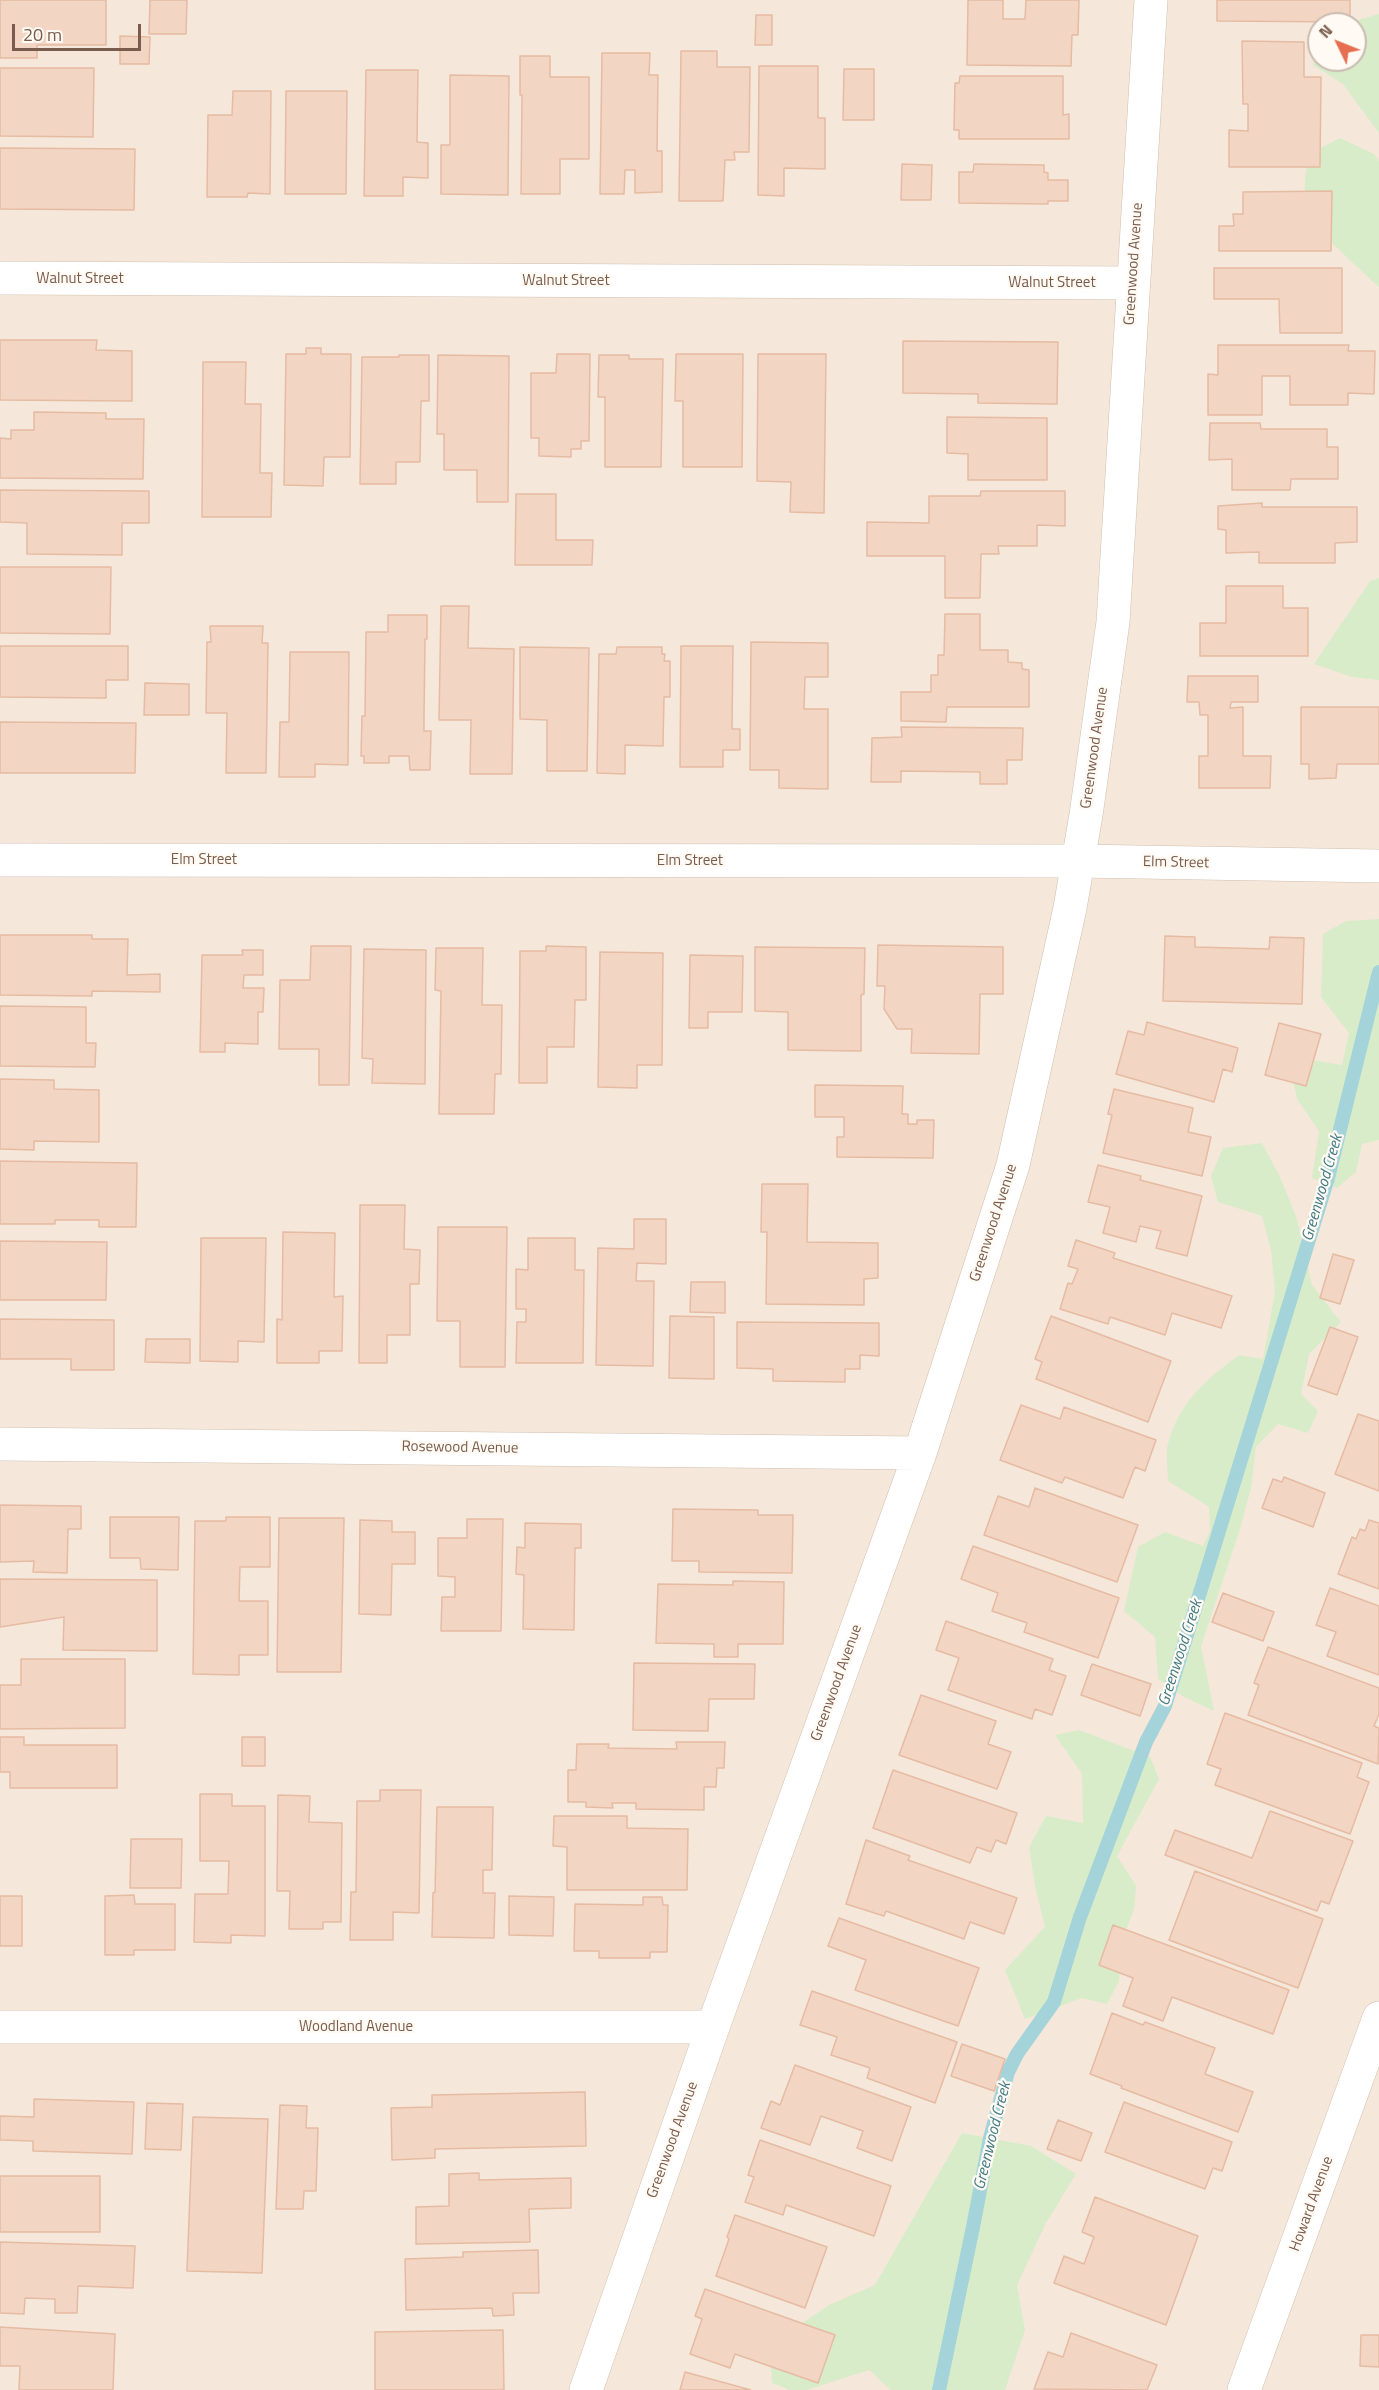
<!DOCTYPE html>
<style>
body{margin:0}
#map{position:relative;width:1379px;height:2390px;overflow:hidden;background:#fdf6ec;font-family:"Titillium Web",sans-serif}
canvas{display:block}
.north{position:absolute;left:1307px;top:12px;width:60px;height:60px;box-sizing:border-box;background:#fffaf3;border:2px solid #cabbb1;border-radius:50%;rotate:313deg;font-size:16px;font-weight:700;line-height:24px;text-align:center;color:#7a5c4d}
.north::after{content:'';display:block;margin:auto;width:21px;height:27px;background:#e76f51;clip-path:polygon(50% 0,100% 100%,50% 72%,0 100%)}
.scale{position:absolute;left:12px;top:24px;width:129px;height:27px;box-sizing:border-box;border:3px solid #7a5c4d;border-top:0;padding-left:8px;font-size:18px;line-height:21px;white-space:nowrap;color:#7a5c4d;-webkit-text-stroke:4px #fffaf3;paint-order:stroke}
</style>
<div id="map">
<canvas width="1379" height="2390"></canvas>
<div class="north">N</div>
<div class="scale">20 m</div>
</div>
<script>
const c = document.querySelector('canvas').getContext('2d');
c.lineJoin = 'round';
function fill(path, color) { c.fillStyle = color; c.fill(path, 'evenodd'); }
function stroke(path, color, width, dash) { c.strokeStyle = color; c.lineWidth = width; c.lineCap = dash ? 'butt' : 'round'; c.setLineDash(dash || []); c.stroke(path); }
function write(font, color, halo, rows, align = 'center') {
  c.font = font + ' "Titillium Web",sans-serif'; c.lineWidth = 4.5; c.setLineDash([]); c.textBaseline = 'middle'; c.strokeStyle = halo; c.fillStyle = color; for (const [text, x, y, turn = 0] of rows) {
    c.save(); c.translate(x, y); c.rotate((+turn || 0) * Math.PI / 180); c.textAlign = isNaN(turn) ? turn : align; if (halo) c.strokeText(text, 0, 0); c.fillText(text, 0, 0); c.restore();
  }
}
const residential = new Path2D(`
 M0 0H1379V2390H0ZM1319 24H1355V60H1319Z`);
const green = new Path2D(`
 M1379 14V133L1343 84 1313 65 1318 32 1319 60H1355V24H1344Z
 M1340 138 1374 154 1379 161V287C1365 274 1313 228 1309 213 1302 193 1305 175 1309 154Z
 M1379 578V680L1352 677 1314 664 1370 581Z
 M1379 919V1140L1362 1144 1356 1172 1337 1188 1312 1178 1319 1131 1297 1099 1291 1071 1301 1058 1342 1065 1349 1033 1321 997 1323 934 1346 921Z
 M1262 1143 1280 1177 1297 1219 1312 1285 1341 1322 1309 1354 1301 1394 1318 1411 1308 1433 1278 1424 1256 1447 1251 1488 1240 1529 1201 1646 1214 1711 1184 1697 1158 1679 1155 1637 1124 1611 1138 1547 1165 1532 1203 1546 1210 1531 1209 1507 1168 1481C1168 1470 1165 1454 1168 1444 1179 1402 1206 1380 1239 1355L1263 1359 1275 1291 1271 1250 1262 1216 1218 1202 1211 1176 1223 1148Z
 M1079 1730 1150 1757 1159 1779 1117 1856 1136 1886 1134 1910 1119 1946V1981L1107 2004 1082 1998 1025 2019 1005 1970 1045 1927 1035 1886 1029 1847 1046 1816 1083 1823 1082 1774 1055 1735Z
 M962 2133 1031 2146 1076 2174 1046 2223 1017 2285 1025 2330 1005 2390H891L869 2370 807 2390H790L772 2383 770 2345 829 2305 875 2285Z`);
const stream = new Path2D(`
 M939 2390 973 2227 990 2138 1008 2072 1017 2054 1054 2002 1080 1917 1146 1742 1165 1706 1328 1178 1379 972`);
const building = new Path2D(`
 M0 0H106V45H37V58H0Z
 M150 0H187L186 34H149Z
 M968 0H1003V19H1025L1026 0H1079L1078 35H1072L1071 66 967 65Z
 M1217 0H1350V22L1217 21Z
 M756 15H772V45H755Z
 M120 36 150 37 149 64H120Z
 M1242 41 1304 42V77H1321L1320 167H1229V130L1248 131V104H1243Z
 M681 51H717V67H750L749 152H734L735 160H725L723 201H679Z
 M602 53H650L649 75H658L657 151H662V192L635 193V170H625L624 194H600Z
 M520 56H550V77H589V159H560V194H521L522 95H520Z
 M759 66H818V118H825V169L784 168V196L758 195Z
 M0 68H94L93 137 0 136Z
 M844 69H874V120H843Z
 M366 70H418L417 142 428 143V178L403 177V196H364Z
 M450 75 509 76 508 195 441 194V145H450Z
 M960 76H1063V115L1069 114V139H959V130H954L955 83H959Z
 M233 91H271L270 194 248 193 247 197H207L208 115H232Z
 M286 91H347L346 194H285Z
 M0 148 135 149 134 210 0 209Z
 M902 164 932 165 931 200H901Z
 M974 164 1044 165V172L1048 173V180H1068V201H1048V204L959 203V172H973Z
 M1332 191 1331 251H1219V226H1234L1233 214H1243V192Z
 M1214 268H1342V333H1280L1279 299H1214Z
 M0 340H97L96 350 132 351V401L0 400Z
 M903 341 1058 342 1057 404 978 403V394L903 393Z
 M1218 345H1349L1348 351H1375L1374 394 1348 393V405H1290V376H1262V415H1208V374L1218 375Z
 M306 348H321V354H351L350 457H324L323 486 284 485 286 354H306Z
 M557 354H590L589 441H581V449H571V457L539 456V438H531V373H556Z
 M676 354H743L742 467H683V401H675Z
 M758 354H826L824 513 790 512 791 482 757 481Z
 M399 355H429V401H421L420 462H396V484H360L362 357H399Z
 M438 355 509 356 508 502H477V470H444V434H437Z
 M599 355H629V359H663L661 467H605V397H598Z
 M203 362H246L245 404H261L260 473H272L271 517H202Z
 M34 412 106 413V419H144L143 479 0 478V438L11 439V430H34Z
 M947 417 1047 418V480H968V454L947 453Z
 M1210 423H1260L1261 429H1327V447H1338V479H1291L1290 490H1232V459L1209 460Z
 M0 490 149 491V523H122V555L27 554V523L0 522Z
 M981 491H1065V526L1037 525V546H998L999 554H981L980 598H945V556H867V522L929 523V496H980Z
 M516 494H556V540H593L592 565H515Z
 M1262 503V507H1357V542L1335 543V563H1259V552L1226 553V530L1218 529V506Z
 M0 567H111L110 634 0 633Z
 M1226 586H1283V608H1308V656H1200V623H1226Z
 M441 606H469L468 648 514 649 512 774H470L471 720H439Z
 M945 614H980V650H1008V662L1022 663V669L1029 670V707H947L946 722 901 721V692H931V675H938V655H944Z
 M388 615H427V639H425L424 717V731H431L430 770H410L409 756H389V763H364V756H361L362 716H365L366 632H388Z
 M210 626H263L262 643H268L266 773H226L227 713H206L207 642H211Z
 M751 642 828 643V677H805L804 709H828V789L779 788V770H750Z
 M0 646H128V680H106V698L0 697Z
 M681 646H733L732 729H740V750H723V767H680Z
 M520 647 589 648 587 771H547V720L520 719Z
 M617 647H662V654H665L664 661H670V697H664L663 746 625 745V774L597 773 599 654H616Z
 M290 652H349L348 765 315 764V777H279L280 722H289Z
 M1188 676H1258V702H1231L1230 708 1243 707V756H1271L1270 788H1199V756H1208V715H1200L1199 702H1187Z
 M145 683 189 684V715H144Z
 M1301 707H1379V764H1337L1336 778 1309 779V764H1301Z
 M0 722 136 723 135 773H0Z
 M901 727 1023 728 1022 760H1007V784H980V772L901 771V782H871L872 738 902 737Z
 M0 935H92V939H128L127 975 160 974V992L92 991V996L0 995Z
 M1165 936 1195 937V947L1269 949 1270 937 1304 938 1302 1004 1163 1001Z
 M878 945 1003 947V994H980L979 1054 911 1053 912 1029H897L884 1009 885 986H877Z
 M311 946H351L349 1085H319V1049H279L280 980H310Z
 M546 946 586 947V1000H575L574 1047H547V1083H519L520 951H546Z
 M755 947 865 948 864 994 861 995V1051L788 1050V1012L755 1011Z
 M436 948H483L482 1005H502L501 1074H495L494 1114H439L441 991 435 990Z
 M364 949 426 950 425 1084 372 1083 373 1059 362 1058Z
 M242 950H263V975H244L243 988H264L263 1012H258V1044L225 1043V1052H200L202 955H243Z
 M600 952 663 953 662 1065H637V1088L598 1087Z
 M690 955 743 956 742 1012H708V1028H689Z
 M0 1006 86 1007V1043H96L95 1067 0 1066Z
 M1147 1022 1238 1048 1232 1072 1223 1069 1214 1102 1116 1074 1128 1031 1144 1035Z
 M1279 1023 1321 1034 1306 1086 1265 1075Z
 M0 1079 54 1080V1089L99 1090V1142L34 1141V1150L0 1149Z
 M815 1085 903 1086 902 1114H908V1124H917V1120H934L933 1158 837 1157V1137H844V1117H815Z
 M1114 1089 1193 1108 1188 1132 1211 1137 1202 1176 1103 1153 1112 1115 1108 1114Z
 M0 1161 137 1163 136 1227H99V1220H55V1224H0Z
 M1098 1165 1141 1176 1140 1180 1202 1196 1187 1256 1156 1248 1161 1231 1140 1226 1136 1242 1103 1233 1110 1207 1088 1202Z
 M762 1184H808L807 1242 878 1243V1278L864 1279V1305L766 1304 767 1232H761Z
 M360 1205H405L404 1249 420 1250 419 1284H410V1335H387V1363H359Z
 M634 1219H666V1264L637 1263 636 1281H654L653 1366 596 1365 598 1248 634 1249Z
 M438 1227H507L505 1367H460V1321H437Z
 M283 1232 335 1233 334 1297 343 1296 342 1351H319V1363H277V1319L282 1320Z
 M201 1238H266L264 1342 238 1341V1362L200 1361Z
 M528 1238H575V1270H584L583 1363H516L517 1322H526V1309H516V1269L528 1270Z
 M1076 1240 1115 1253 1113 1258 1232 1296 1221 1328 1172 1313 1165 1335 1110 1317 1108 1324 1060 1309 1068 1283 1072 1284 1078 1269 1068 1266Z
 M0 1241 107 1242 106 1300H0Z
 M1333 1254 1354 1260 1340 1304 1320 1298Z
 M691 1282H725V1313L690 1312Z
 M670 1316 714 1317V1379L669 1378Z
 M1051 1316 1171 1361 1148 1422 1036 1379 1042 1362 1035 1359Z
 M0 1319 114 1320V1370H71V1359H0Z
 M737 1322 879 1323V1356L860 1355V1369H845V1382L773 1381V1369L737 1368Z
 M1330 1327 1358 1337 1337 1395 1308 1385Z
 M146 1339H190V1363L145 1362Z
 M1021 1405 1060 1419 1064 1407 1156 1440 1145 1471 1135 1467 1123 1498 1065 1477 1062 1483 1000 1460Z
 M1358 1414 1379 1421V1491L1335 1474Z
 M1284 1477 1325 1493 1313 1527 1262 1508 1273 1479 1282 1482Z
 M1035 1488 1138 1525 1117 1582 984 1535 998 1496 1029 1507Z
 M0 1505 81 1506V1529H68L67 1573 33 1572 34 1561 0 1562Z
 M673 1509 758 1510V1515H793L792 1573 699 1572V1561H672Z
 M110 1517H179L178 1570 141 1569 140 1558H110Z
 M226 1517H270V1567H240L239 1601H268V1655H239V1675L193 1674 195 1521H226Z
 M279 1518H344L341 1672H277Z
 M467 1519H503L501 1631H441L442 1597H455V1577L438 1576V1538H467Z
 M360 1520 392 1521V1532H415V1564H392L391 1615 359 1614Z
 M1369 1520 1379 1523V1589L1338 1574 1352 1537 1356 1539 1360 1529 1365 1531Z
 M525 1523 581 1524V1548H575L574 1630 523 1629 524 1575 516 1574 517 1547 525 1548Z
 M973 1546 1119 1598 1098 1658 1024 1632 1027 1623 992 1611 998 1593 961 1579Z
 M0 1579 157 1580V1651L63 1650 64 1617 0 1627Z
 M733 1581 784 1582 783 1644H738V1657H714V1644L656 1643 658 1584 733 1585Z
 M1330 1588 1379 1606V1675L1327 1656 1336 1632 1316 1625Z
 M1223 1593 1274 1612 1263 1641 1212 1622Z
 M946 1621 1053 1659 1049 1670 1066 1676 1052 1715 1035 1709 1032 1719 948 1690 959 1658 936 1650Z
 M1268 1647 1379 1688V1714L1374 1726 1379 1728 1378 1764 1248 1715 1259 1685 1254 1683Z
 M21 1659H125V1728L0 1729V1685H21Z
 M634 1663 755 1664 754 1699H709L708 1731 633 1730Z
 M1092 1664 1151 1684 1140 1716 1081 1695Z
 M921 1695 996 1721 988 1744 1011 1752 997 1789 899 1755Z
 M1225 1713 1362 1763 1357 1777 1369 1782 1350 1834 1215 1785 1221 1769 1207 1764Z
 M0 1737H24V1745H117V1788H10V1772H0Z
 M242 1737H265V1766H242Z
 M676 1742H725L724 1768H717L716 1787H704V1810L636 1809V1803H612L613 1808 586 1807V1802H568V1770H576L577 1744H609L608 1748 677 1749Z
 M893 1770 1017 1813 1006 1844 996 1840 991 1852 977 1847 970 1863 873 1828Z
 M380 1790H421L419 1913 393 1912V1940H350L351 1892H356L357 1801H380Z
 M200 1794H232V1806H265V1936L231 1935V1943L194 1942 195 1894H228L229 1861H200Z
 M278 1795 310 1796 309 1822 342 1823 341 1922H323V1929H289L290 1891H277Z
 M437 1807H493L492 1870H483V1893H495L494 1938 432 1937 433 1893 435 1892Z
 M1270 1811 1353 1841 1329 1904 1321 1901 1317 1911 1165 1855 1175 1830 1252 1858Z
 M554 1816H627V1828L688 1829 687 1890H567V1847L553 1846Z
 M131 1839H182L181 1888H130Z
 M866 1840 910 1856 908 1860 1017 1898 1004 1934 970 1922 964 1939 886 1911 884 1916 846 1904Z
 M1195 1871 1323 1919 1298 1988 1169 1940Z
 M134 1895 135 1904H175V1950H134V1955H105V1896Z
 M0 1896H22V1946H0Z
 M509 1896 554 1897 553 1936 509 1935Z
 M643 1897H662L663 1905H668L667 1952H650V1958H599V1951H574L575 1904 643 1905Z
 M839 1918 979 1968 958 2026 855 1990 866 1960 828 1946Z
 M1113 1925 1289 1990 1273 2034 1172 1997 1163 2021 1123 2006 1133 1978 1099 1965Z
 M812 1991 957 2042 935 2103 867 2078 870 2068 831 2055 837 2037 800 2025Z
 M1112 2013 1143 2025 1145 2022 1215 2048 1205 2074 1253 2092 1238 2132 1121 2088 1122 2086 1090 2074Z
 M962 2044 1005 2059 994 2091 951 2076Z
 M795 2065 911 2107 892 2161 857 2148 863 2131 821 2116 810 2145 761 2128 771 2101 780 2105Z
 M585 2092 586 2146 435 2149V2158L392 2160 391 2108 432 2107V2095Z
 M34 2099 134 2102 132 2154 33 2151V2141L0 2140V2116L34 2117Z
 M1124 2102 1232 2142 1222 2171 1213 2168 1205 2189 1105 2152Z
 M147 2103 183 2104 181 2150 145 2149Z
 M280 2105 307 2106 306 2128H318L316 2191H304L303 2209H276Z
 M193 2117 268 2119 262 2273 187 2271Z
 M1058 2120 1092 2133 1081 2161 1047 2149Z
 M760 2140 891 2186 874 2236 786 2205 783 2215 745 2202 754 2177 748 2175Z
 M479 2173V2180L571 2178V2208L529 2209 530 2242 416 2244V2207L449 2206V2174Z
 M0 2176H100V2232H0Z
 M1095 2197 1198 2236 1166 2325 1054 2283 1064 2256 1084 2264 1094 2237 1082 2232Z
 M735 2215 827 2247 805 2308 716 2276 729 2239 727 2237Z
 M0 2242 135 2246 133 2288 78 2286 77 2313H55V2299L25 2298 24 2314 0 2313Z
 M538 2250 539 2293H513L514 2315 493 2316 492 2308 406 2310 405 2259 463 2257V2252Z
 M705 2289 835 2335 818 2383 735 2354 730 2368 690 2354 702 2319 695 2316Z
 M0 2327 115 2334 113 2390H19L20 2366H0Z
 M503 2330 504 2390H375V2332Z
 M1071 2333 1157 2365 1147 2390 1034 2389 1048 2352 1063 2357Z
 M1361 2335H1379V2367L1360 2366Z
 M685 2372 751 2390H680Z`);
const minor = new Path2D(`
 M0 278 1133 283
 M0 860 1078 861 1379 866
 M0 1444 920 1453
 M0 2027H713
 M586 2390 713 2027 920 1453 1013 1165 1070 908 1086 815 1113 622 1151 0
 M1244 2390 1379 2018`);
const streetNames = [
 ["Greenwood Avenue",1134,264,-86],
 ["Walnut Street",80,279],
 ["Walnut Street",566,281],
 ["Walnut Street",1052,283],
 ["Greenwood Avenue",1095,748,-82],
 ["Elm Street",204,860],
 ["Elm Street",690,861],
 ["Elm Street",1176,863,1],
 ["Greenwood Avenue",994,1223,-72],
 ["Rosewood Avenue",460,1448,1],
 ["Greenwood Avenue",837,1683,-70],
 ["Woodland Avenue",356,2027],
 ["Greenwood Avenue",673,2140,-70],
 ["Howard Avenue",1312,2204,-70]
];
const waterNames = [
 ["Greenwood Creek",1323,1188,-74],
 ["Greenwood Creek",1181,1653,-72],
 ["Greenwood Creek",993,2136,-76]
];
fill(residential, '#f5e8da');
fill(green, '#d8ecc9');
stroke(stream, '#a5d3da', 14);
fill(building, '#f3d5c3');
stroke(building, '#e6bba3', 1.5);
stroke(minor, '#d1beb0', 34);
stroke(minor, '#fff', 33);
write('15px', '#7a5c4d', '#fffaf3', streetNames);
write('italic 16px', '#437c86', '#fffaf3', waterNames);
</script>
